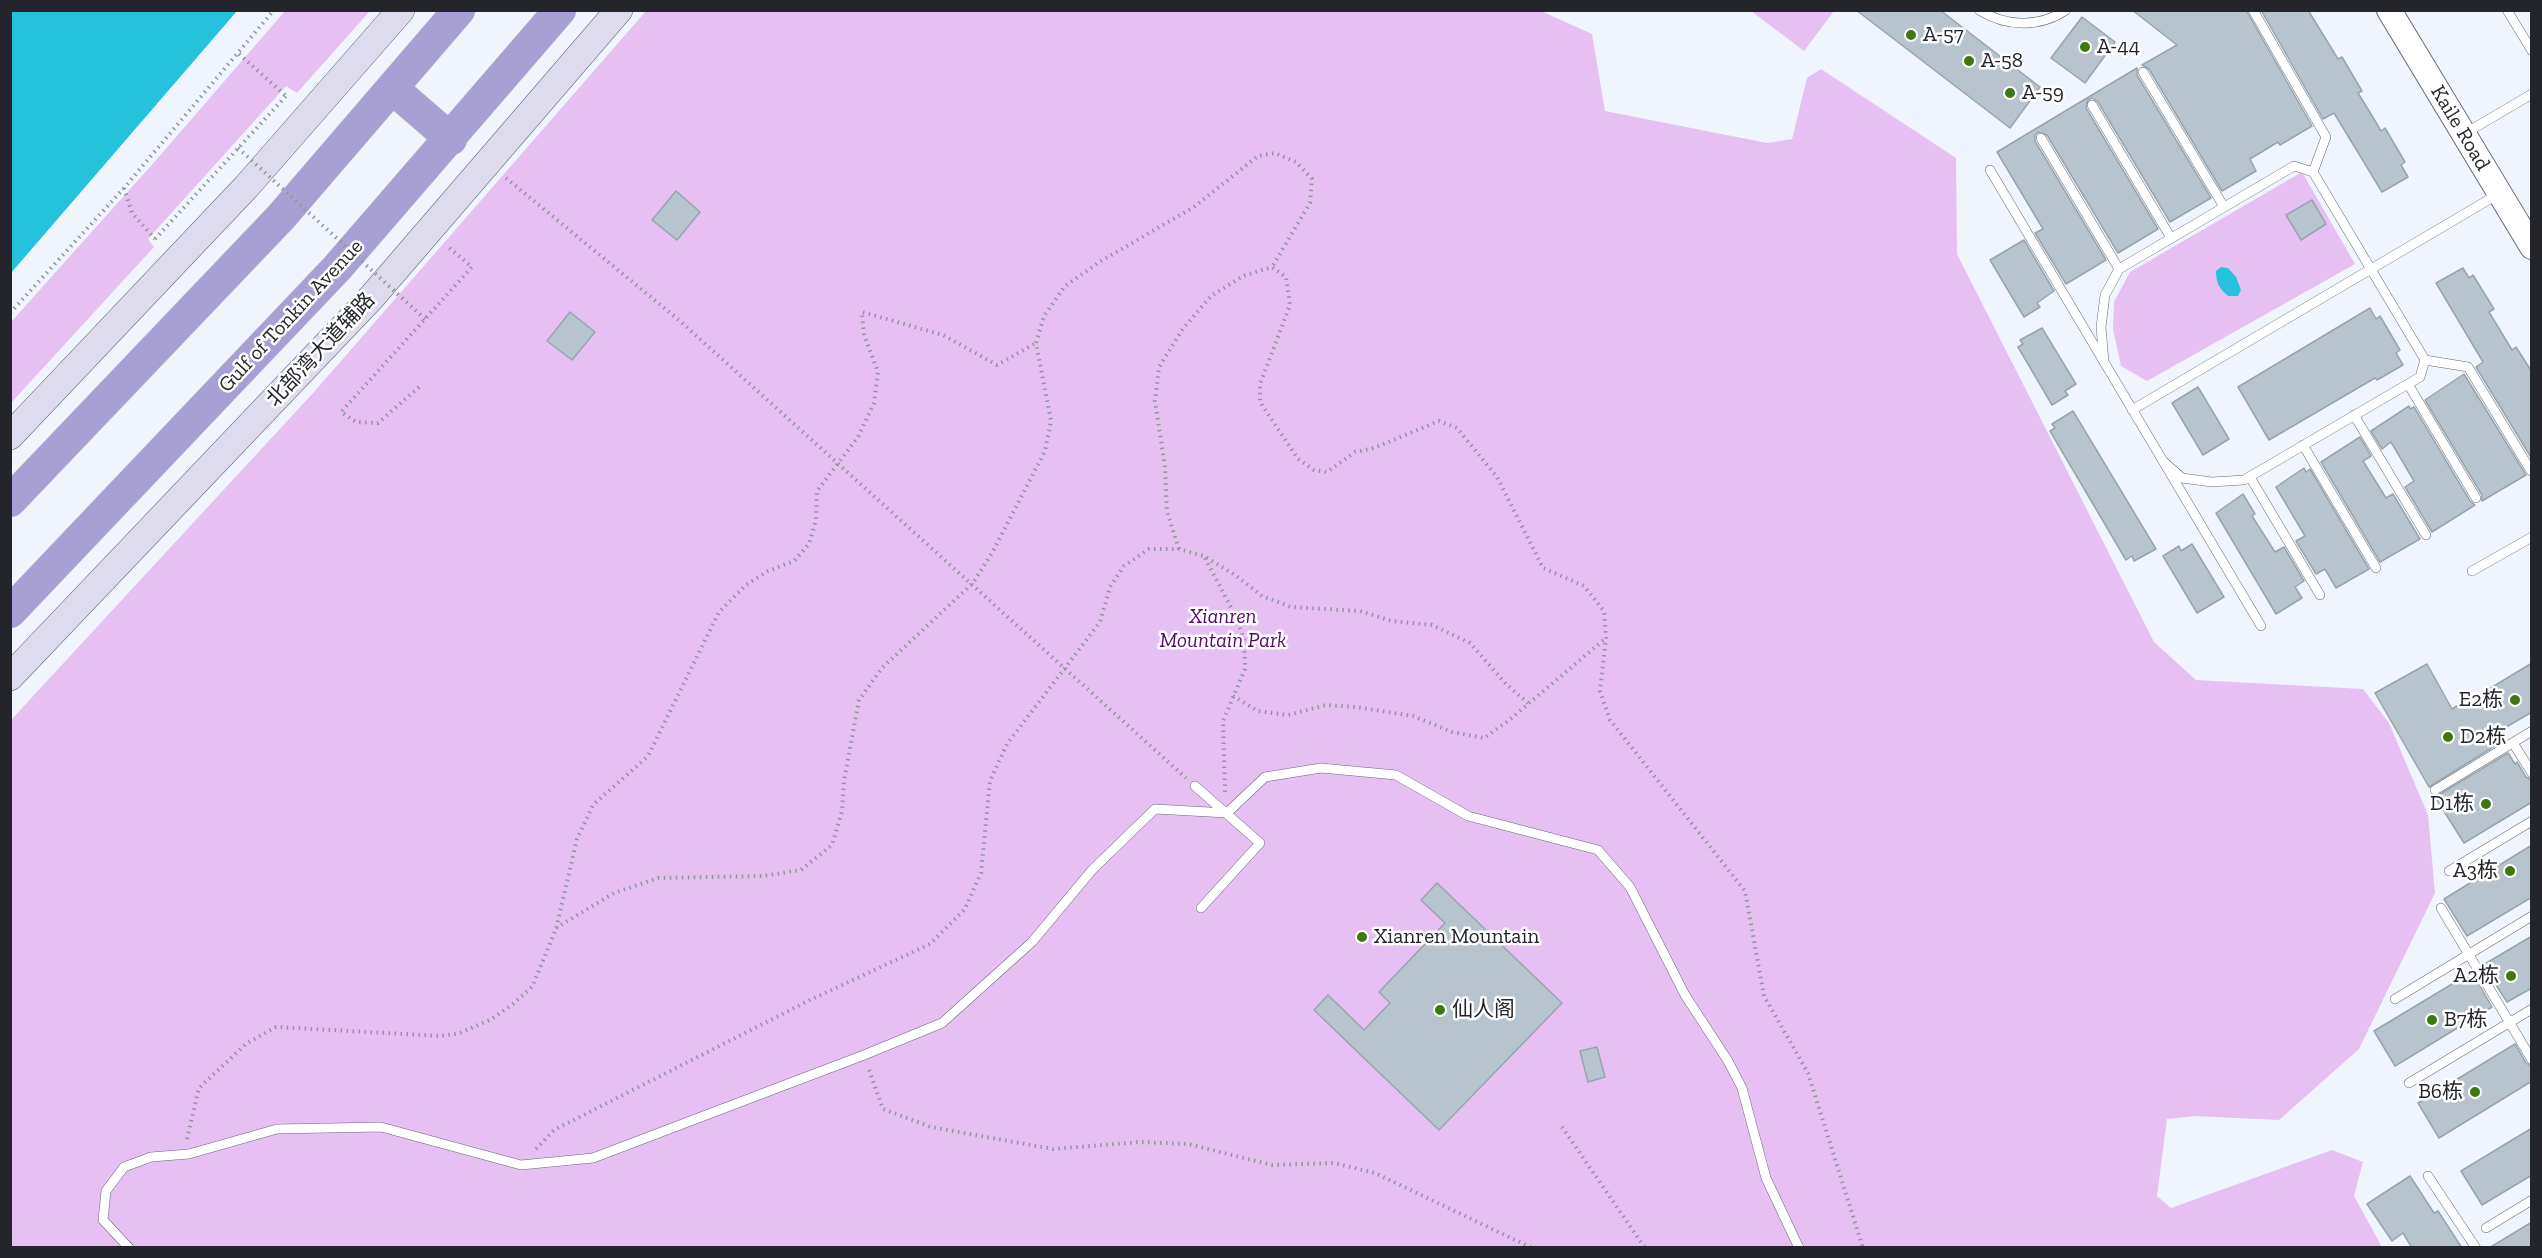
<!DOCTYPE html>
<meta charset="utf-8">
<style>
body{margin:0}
#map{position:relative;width:2542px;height:1258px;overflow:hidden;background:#f0f4fc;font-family:"Zilla Slab",serif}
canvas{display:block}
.frame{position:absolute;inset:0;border:12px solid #23252a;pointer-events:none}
</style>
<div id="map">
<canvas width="2542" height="1258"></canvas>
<div class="frame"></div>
</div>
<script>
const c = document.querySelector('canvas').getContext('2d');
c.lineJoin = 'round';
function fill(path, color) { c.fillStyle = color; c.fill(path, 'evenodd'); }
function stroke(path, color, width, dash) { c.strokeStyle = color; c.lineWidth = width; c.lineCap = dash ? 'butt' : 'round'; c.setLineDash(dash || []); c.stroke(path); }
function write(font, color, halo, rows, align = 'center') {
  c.font = font + ' "Zilla Slab","Noto Sans SC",serif'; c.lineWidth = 5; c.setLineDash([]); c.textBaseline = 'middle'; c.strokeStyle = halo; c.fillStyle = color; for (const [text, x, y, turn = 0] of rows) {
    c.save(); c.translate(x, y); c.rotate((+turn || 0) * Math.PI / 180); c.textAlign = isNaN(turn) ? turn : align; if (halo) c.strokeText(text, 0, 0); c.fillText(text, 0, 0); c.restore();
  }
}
const green = new Path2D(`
 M285 11H370L297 93 286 86 148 239 154 247 11 403V322L157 159Z
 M646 11H1541L1592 34 1605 111 1767 143 1792 139 1807 78 1821 69 1956 158 1957 254 2154 642 2196 680 2363 689 2389 723 2428 815 2435 893 2359 1049 2279 1120 2195 1116 2167 1119 2157 1196 2171 1208 2332 1150 2363 1162 2354 1196 2382 1247H11L10 721 314 392Z
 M1751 11H1834L1804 51Z
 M2302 172 2355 264 2147 381 2121 366 2113 329 2114 302 2130 272Z`);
const water = new Path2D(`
 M11 10 237 11 11 273 10 11Z
 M2221 267 2228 268 2236 277 2241 290 2238 296H2228C2219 288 2216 283 2216 271Z`);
const building = new Path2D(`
 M1856 10H1940L2040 87 2010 128Z
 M2132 10H2246L2312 126 2280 145 2278 142 2250 159 2256 171 2222 191 2149 69 2142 65 2177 45Z
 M2261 10H2308L2338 59 2342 57 2362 91 2358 93 2371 114 2381 131 2385 128 2405 162 2401 165 2408 177 2382 192 2334 113 2323 119Z
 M2082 17 2115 42 2085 83 2051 58Z
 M2137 68V75L2211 198 2170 222 2098 102 2092 98 2088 100 2086 108 2158 229 2118 253 2047 135 2038 132 2035 135V141L2106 260 2066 284 2035 233 2043 229 1997 152Z
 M676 191 700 212 677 240 652 220Z
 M2312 200 2326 224 2301 240 2286 215Z
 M2024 240 2054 291 2037 303 2040 307 2024 317 1990 260Z
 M2463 268 2469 278 2473 275 2494 309 2489 312 2512 350 2516 347 2532 372V459L2476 367 2483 362 2436 283Z
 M2370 308 2376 319 2380 316 2400 350 2396 353 2403 365 2377 380 2375 378 2269 440 2238 387Z
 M570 312 595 332 572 360 547 341Z
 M2042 328 2076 384 2065 391 2068 395 2052 405 2018 347 2023 344 2020 340Z
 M2464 374 2526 475 2482 501V495L2425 400Z
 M2198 387 2229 439 2203 455 2172 403Z
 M2409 406 2410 409 2414 407 2470 501 2475 505 2432 532 2405 487 2414 481 2391 442 2382 449 2371 431Z
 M2073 411 2156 549 2134 561 2132 556 2126 560 2050 431 2055 428 2052 424Z
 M2360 437 2371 456 2363 461 2386 498 2393 494 2420 539 2380 562 2321 462Z
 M2304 468 2306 472 2310 469 2369 569 2336 588 2325 569 2316 574 2296 541 2305 536 2276 487Z
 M2243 494 2255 514 2252 516 2275 552 2284 547 2304 581 2295 587 2302 598 2276 614 2216 513Z
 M2192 544 2224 597 2197 613 2163 556 2179 546 2181 551Z
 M2532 663V712L2501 730 2503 741 2429 787 2375 693 2427 664 2452 709 2473 696 2474 698Z
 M2508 753 2515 764 2517 762 2526 777 2532 780V802L2464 843 2435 797Z
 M2532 845V897L2467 936 2444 899Z
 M1437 883 1562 1003 1439 1130 1314 1010 1328 995 1364 1030 1390 1003 1379 992 1445 923 1421 900Z
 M2532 936V988L2507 1002 2483 965Z
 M2472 972 2492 1007 2395 1066 2374 1031Z
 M2515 1044 2526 1063 2532 1067V1081L2439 1138 2418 1103Z
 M1597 1047 1605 1077 1588 1082 1580 1051Z
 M2532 1128V1175L2482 1205 2461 1171Z
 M2410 1176 2434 1213 2438 1211 2462 1248H2412L2403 1233 2392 1241 2367 1204Z
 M2532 1222V1248H2489Z`);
const path = new Path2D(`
 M239 54 286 96
 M506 178 680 321 1186 778
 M124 188 132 213 155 239
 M155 239 286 96
 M10 313 124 188 274 10
 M419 387 378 423 356 422 341 412 472 267 447 246
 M1179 549 1167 512 1165 467 1155 401 1159 367 1182 330 1211 296 1243 276 1272 267 1286 277 1290 305 1260 384V402L1298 459 1314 470 1327 472 1355 452 1374 448 1439 421 1457 428 1497 477 1543 568 1584 586 1604 611 1606 638 1600 691 1610 720 1745 891 1764 996 1808 1073 1863 1248
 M1205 558 1235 615 1244 640 1245 669 1223 721 1225 792
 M1233 696 1258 711 1288 715 1326 705 1356 707 1413 716 1452 732 1484 738 1508 721 1606 638
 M556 928 614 893 658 878 763 876 801 870 832 845 842 811 844 781 859 700 882 668 973 583 992 553 1045 451 1051 421 1036 343 1044 316 1065 286 1101 261 1194 207 1258 156 1275 153 1296 162 1312 179 1310 203 1272 267
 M869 1070 883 1109 931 1127 1053 1149 1140 1142 1188 1144 1272 1165 1334 1163 1375 1173 1532 1248
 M1562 1127 1645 1248
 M187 1139 199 1088 247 1043 276 1027 441 1036 460 1033 490 1020 513 1004 532 987 556 929 577 839 593 805 648 756 719 612 746 585 768 571 794 561 809 544 816 520 817 491 858 437 874 403 878 372 864 335 862 312 943 335 997 365 1036 343
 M536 1149 554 1130 810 1000 930 944 965 909 981 873 990 781 1007 744 1100 622 1110 587 1124 566 1149 549H1179L1204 556 1235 575 1262 596 1291 607 1360 611 1392 621 1432 625 1470 643 1506 684 1528 703`);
const service = new Path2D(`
 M1979 10C2006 27 2039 28 2066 10
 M2253 10 2326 137 2313 172
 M2507 10 2532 51
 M2143 72 2224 207
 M2092 105 2171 238
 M2464 134 2532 94
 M2041 138 2119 269
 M1990 170 2261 626
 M2425 360 2468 367 2531 471
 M2104 362 2101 327 2105 295 2119 269 2294 166 2313 172 2425 360 2420 377 2244 480 2212 482 2182 478 2163 461
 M2408 384 2476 498
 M2132 410 2500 193
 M2354 415 2426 535
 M2303 445 2376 568
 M2250 477 2320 595
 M2472 571 2532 537
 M2513 743 2532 773
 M1195 786 1260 843 1201 908
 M2435 790 2532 731
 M2449 871 2532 821
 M2441 908 2532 1060
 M2395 999 2532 916
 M2409 1083 2532 1009
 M2428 1176 2476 1248
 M2486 1228 2532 1200
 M129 1248 103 1220 106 1191 124 1167 151 1157 189 1154 277 1129 381 1127 521 1165 593 1158 864 1055 942 1023 1032 942 1092 870 1155 809 1227 813 1265 777 1321 768 1396 775 1468 816 1598 850 1630 887 1685 995 1728 1061 1742 1088 1766 1178 1799 1248`);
const tertiary = new Path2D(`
 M2389 10 2532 247`);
const secondary = new Path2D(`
 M10 436 247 186 401 10
 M10 677 371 298 619 10`);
const trunk = new Path2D(`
 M393 89 451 139
 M10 501 281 217 459 10
 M10 612 337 268 560 10`);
const pathBridge = new Path2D(`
 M238 148 425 319`);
const markers = [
 [1911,35,6,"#3d7810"],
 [2085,47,6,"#3d7810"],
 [1969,61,6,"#3d7810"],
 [2010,93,6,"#3d7810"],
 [2515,700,6,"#3d7810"],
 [2448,737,6,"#3d7810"],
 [2486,804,6,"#3d7810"],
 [2510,871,6,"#3d7810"],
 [1362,937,6,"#3d7810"],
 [2511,976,6,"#3d7810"],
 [1440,1010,6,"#3d7810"],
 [2432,1020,6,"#3d7810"],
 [2475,1092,6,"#3d7810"]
];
const poiNames = [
 ["A-57",1923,35],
 ["A-44",2097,47],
 ["A-58",1981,61],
 ["A-59",2022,93],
 ["E2栋",2503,700,"right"],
 ["D2栋",2460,737],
 ["D1栋",2474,804,"right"],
 ["A3栋",2498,871,"right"],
 ["Xianren Mountain",1374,937],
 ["A2栋",2499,976,"right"],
 ["仙人阁",1452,1010],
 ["B7栋",2444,1020],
 ["B6栋",2463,1092,"right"]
];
const streetNames = [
 ["Kaile Road",2460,128,59],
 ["Gulf of Tonkin Avenue",291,316,-47],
 ["北部湾大道辅路",321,350,-47]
];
const parkNames = [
 ["Xianren",1223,617],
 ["Mountain Park",1223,641]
];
fill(green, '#e6c0f3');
fill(water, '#25c2dd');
fill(building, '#b7c4cd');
stroke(building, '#97a4ad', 1.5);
stroke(service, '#636975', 10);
stroke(tertiary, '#636975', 26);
stroke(secondary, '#636975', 28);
stroke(trunk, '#d3d3d4', 33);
stroke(path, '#92959c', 4, [1.5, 4.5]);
stroke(service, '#fff', 9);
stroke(tertiary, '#fff', 24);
stroke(secondary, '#dfdbef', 27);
stroke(trunk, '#a8a0d4', 32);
stroke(pathBridge, '#92959c', 4, [1.5, 4.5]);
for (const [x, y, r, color] of markers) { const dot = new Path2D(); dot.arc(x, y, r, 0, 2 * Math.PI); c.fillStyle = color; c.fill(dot); stroke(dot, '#fff', 2); }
write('21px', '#23252a', '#fff', poiNames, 'left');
write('21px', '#23252a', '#fff', streetNames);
write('italic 21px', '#55086a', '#fff', parkNames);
</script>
